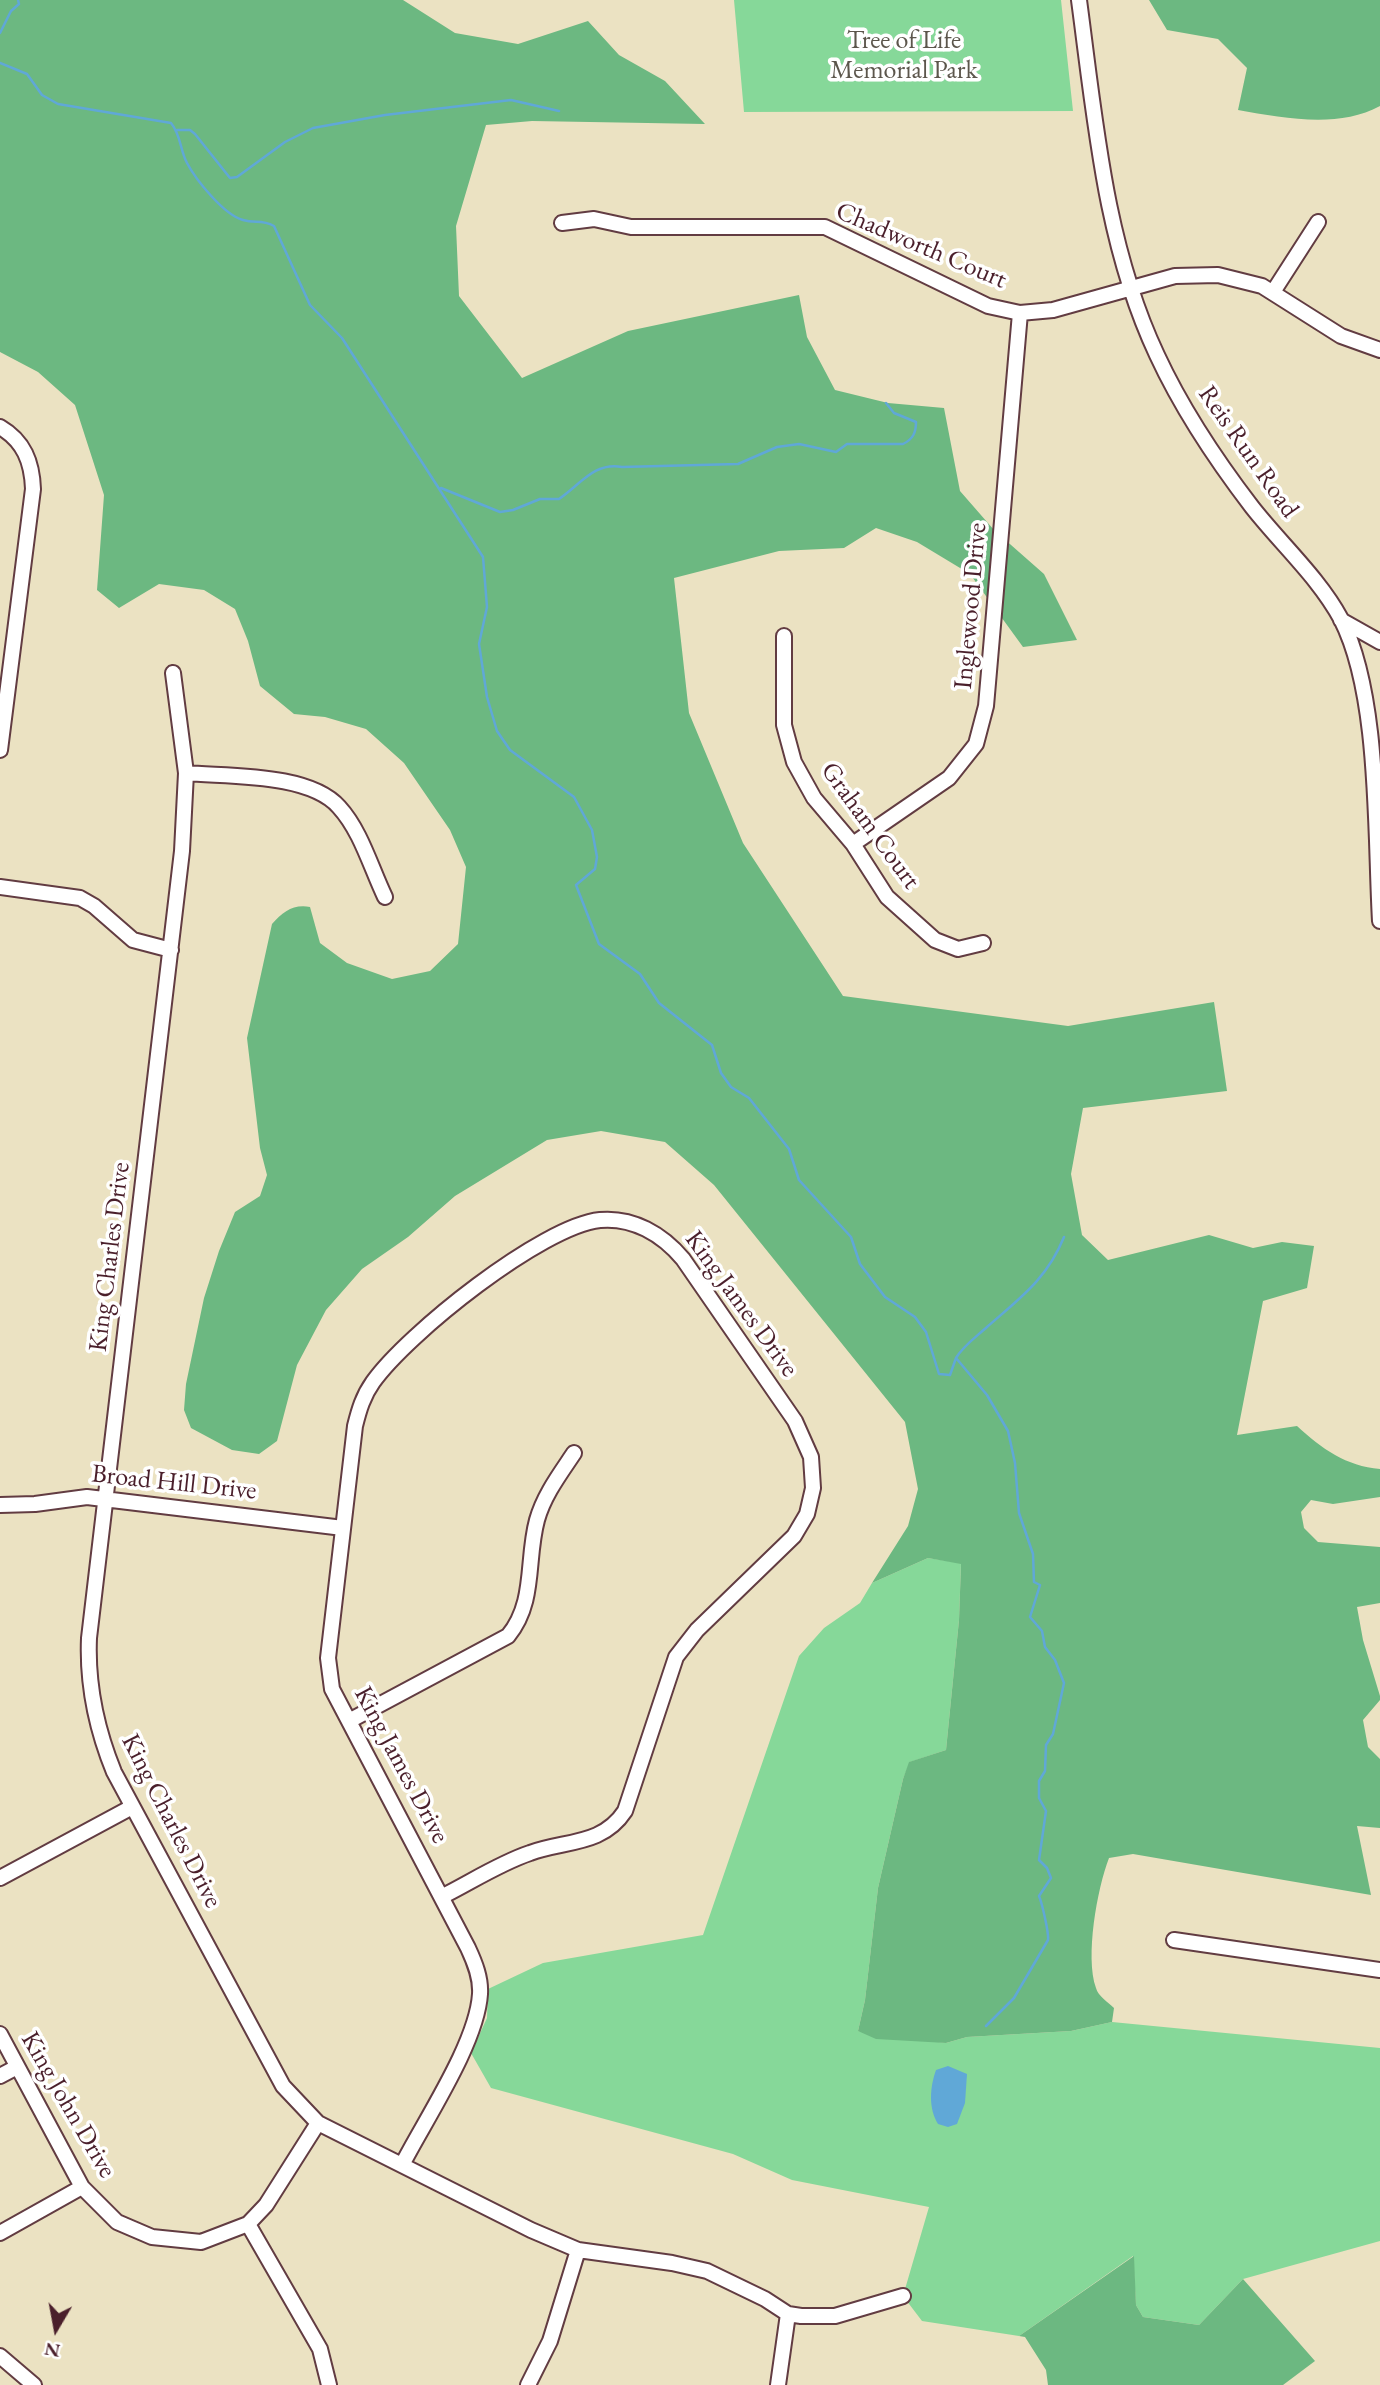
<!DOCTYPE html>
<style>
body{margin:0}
#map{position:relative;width:1380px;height:2385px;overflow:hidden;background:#ebe2c2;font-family:"EB Garamond",serif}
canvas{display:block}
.north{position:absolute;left:21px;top:2294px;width:70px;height:70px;-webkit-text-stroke:5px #fff;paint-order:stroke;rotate:190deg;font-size:19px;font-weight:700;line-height:28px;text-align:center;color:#4a1f2b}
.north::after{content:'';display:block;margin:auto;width:24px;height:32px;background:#4a1f2b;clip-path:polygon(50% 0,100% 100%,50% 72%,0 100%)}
</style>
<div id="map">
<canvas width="1380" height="2385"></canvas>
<div class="north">N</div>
</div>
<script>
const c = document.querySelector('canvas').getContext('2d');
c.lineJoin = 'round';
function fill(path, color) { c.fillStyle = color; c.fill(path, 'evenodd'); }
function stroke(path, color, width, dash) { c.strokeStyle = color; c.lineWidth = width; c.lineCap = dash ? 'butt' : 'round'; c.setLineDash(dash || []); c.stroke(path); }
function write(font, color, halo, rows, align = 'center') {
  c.font = font + ' "EB Garamond",serif'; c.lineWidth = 7; c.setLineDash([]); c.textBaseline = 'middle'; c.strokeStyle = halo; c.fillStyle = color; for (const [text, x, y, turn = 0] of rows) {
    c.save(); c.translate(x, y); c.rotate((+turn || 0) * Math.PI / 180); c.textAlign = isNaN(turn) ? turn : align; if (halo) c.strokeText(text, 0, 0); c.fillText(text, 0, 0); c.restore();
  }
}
const green = new Path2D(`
 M734 0H1061L1073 111 744 112Z
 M928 1558 961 1563 959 1620 946 1750 910 1762 903 1779 878 1888 865 2000 858 2031 946 2043 967 2037 1071 2031 1112 2022 1380 2048V2241L1243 2279 1199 2325 1143 2317 1136 2305 1133 2256 1019 2336 922 2321 903 2296 929 2207 792 2180 733 2154 491 2088 471 2053 487 2018 488 1989 543 1963 703 1935 799 1656 824 1628 860 1603 872 1583Z`);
const forest = new Path2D(`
 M0 0H403L455 33 518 44 588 21 619 55 665 81 705 124 532 121 486 125 456 226 459 296 522 378 628 331 799 295 807 337 835 390 888 403 944 408 960 491 994 530 1044 574 1077 640 1023 647 970 574 917 542 876 528 844 548 779 551 674 578 689 713 743 843 843 996 1068 1026 1214 1002 1227 1091 1083 1108 1071 1174 1082 1235 1108 1260 1209 1235 1253 1248 1282 1242 1314 1246 1307 1288 1263 1301 1237 1435 1297 1426C1322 1449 1346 1466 1380 1469V1497L1333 1504 1311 1500 1301 1512 1304 1528 1318 1542 1380 1547V1603L1357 1607 1363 1640 1380 1696V1700L1363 1720 1368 1747 1380 1759V1828L1357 1826 1371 1895 1133 1854 1109 1858C1097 1889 1085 1957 1096 1988 1098 1996 1108 2002 1114 2008L1112 2022 1071 2031 967 2037 946 2043 876 2039 858 2031 865 2000 878 1888 903 1779 909 1762 946 1750 959 1620 961 1564 928 1558 872 1583 908 1526 918 1489 905 1422 714 1185 665 1142 601 1131 547 1140 455 1196 408 1237 362 1269 326 1310 297 1365 277 1441 259 1454 232 1450 191 1428 184 1410 186 1384 204 1298 219 1251 235 1212 260 1196 267 1175 260 1148 247 1038 272 924C283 912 293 904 310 907L320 943 347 963 392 979 430 971 458 944 466 867 450 830 404 763 366 729 325 717 294 714 260 686 248 641 235 609 204 590 159 584 119 608 97 590 104 495 75 405 38 372 0 352Z
 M1149 0H1380V106C1338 129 1284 118 1238 110L1247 68 1218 39 1167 30Z
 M1134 2256 1136 2305 1143 2317 1199 2325 1243 2279 1315 2361 1283 2385H1048L1046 2370 1025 2337 1019 2336Z`);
const water = new Path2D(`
 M948 2066 967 2074 965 2103 957 2124 948 2127 938 2124C928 2108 930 2087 936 2070Z`);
const stream = new Path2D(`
 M0 33 11 11 19 4 18 0
 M0 63 27 74 42 95 58 104 171 123C181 135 180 150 187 163 196 180 224 215 243 220 255 224 261 219 274 226L310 305 342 338 483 557 487 607 479 644 487 697 497 731 510 750 574 797 592 830 597 857 595 869 576 885 599 944 640 974 659 1003 712 1045 721 1073 731 1087 749 1098 789 1149 799 1180 851 1237 860 1264 885 1297 915 1317 926 1332 939 1374 950 1375 956 1358 987 1395 1008 1431 1015 1463 1019 1513 1033 1554 1034 1582 1040 1585 1030 1617 1042 1631 1045 1647 1055 1660 1064 1683 1053 1734 1046 1745 1045 1771 1039 1781V1798L1046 1811 1039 1860 1047 1868 1051 1878 1039 1896C1042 1903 1049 1933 1048 1940L1014 1998 986 2026
 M177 130H190L195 134 230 178 237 177 285 142 313 128 385 115 511 100 559 111
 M441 488 500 512 513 510 540 499H559C581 484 594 462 622 467L738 464 777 447 799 444 836 452 847 444H903C913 439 916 433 916 422L894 413 886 403
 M956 1358C963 1346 976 1337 987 1327 1020 1298 1047 1279 1064 1237`);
const minor = new Path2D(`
 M1079 0C1095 119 1105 245 1157 355 1182 409 1216 460 1252 507 1281 544 1319 578 1341 619 1380 695 1375 835 1380 921
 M562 223 594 219 631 227H825L988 306 1020 313 1053 310 1175 276 1218 275 1262 286 1341 336 1380 350
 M1273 292 1318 222
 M0 427C24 441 32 462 33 489L0 750
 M1341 620 1380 642
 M784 636V725L794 762 814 798 853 844 887 897 935 940 958 949 983 943
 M173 673 186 773 182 851 89 1638C87 1685 96 1728 114 1772L283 2086 318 2123 531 2230 578 2250 672 2263 707 2271 765 2299 788 2314 801 2316H835L903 2296
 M186 773C229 777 309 773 339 807 361 831 371 868 385 897
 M853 844 949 778 976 744 986 706 1020 313
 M0 887 80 898 94 906 133 940 171 950
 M0 1505 35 1504 87 1497 343 1528
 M349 1721 508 1636C536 1602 526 1560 537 1520 544 1495 560 1474 574 1453
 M0 1878 132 1807
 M1174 1940 1380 1970
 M0 2034 82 2187 117 2222 152 2237 201 2242 248 2224 266 2205 318 2123
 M0 2076 17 2067
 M402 2165C425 2120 477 2043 480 1994 481 1978 475 1963 468 1948L332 1689 328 1658 355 1426C359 1410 363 1396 373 1382 407 1334 542 1226 600 1220 633 1217 662 1234 683 1259L795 1421 811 1457 813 1488 807 1514 794 1536 697 1630 676 1657 625 1811C602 1846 565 1840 530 1853 500 1863 471 1882 443 1896
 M248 2224 320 2349 329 2385
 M0 2233 82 2187
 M0 2356 34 2385
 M528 2385 550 2341 578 2250
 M778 2385 788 2314`);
const parkNames = [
 ["Tree of Life",904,41],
 ["Memorial Park",904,71]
];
const streetNames = [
 ["Chadworth Court",921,246,23],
 ["Reis Run Road",1248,452,55],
 ["Inglewood Drive",971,606,-85],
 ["Graham Court",870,826,54],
 ["King Charles Drive",110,1257,-83],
 ["King James Drive",741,1304,54],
 ["Broad Hill Drive",174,1483,6],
 ["King James Drive",401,1765,62],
 ["King Charles Drive",171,1821,63],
 ["King John Drive",68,2105,60]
];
fill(green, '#86d899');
fill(forest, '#6cb881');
fill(water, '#60a8d7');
stroke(stream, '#60a8d7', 2.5);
stroke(minor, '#623c42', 18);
stroke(minor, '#fff', 14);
write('26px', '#5c564c', '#fff', parkNames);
write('26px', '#4a1f2b', '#fff', streetNames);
</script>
